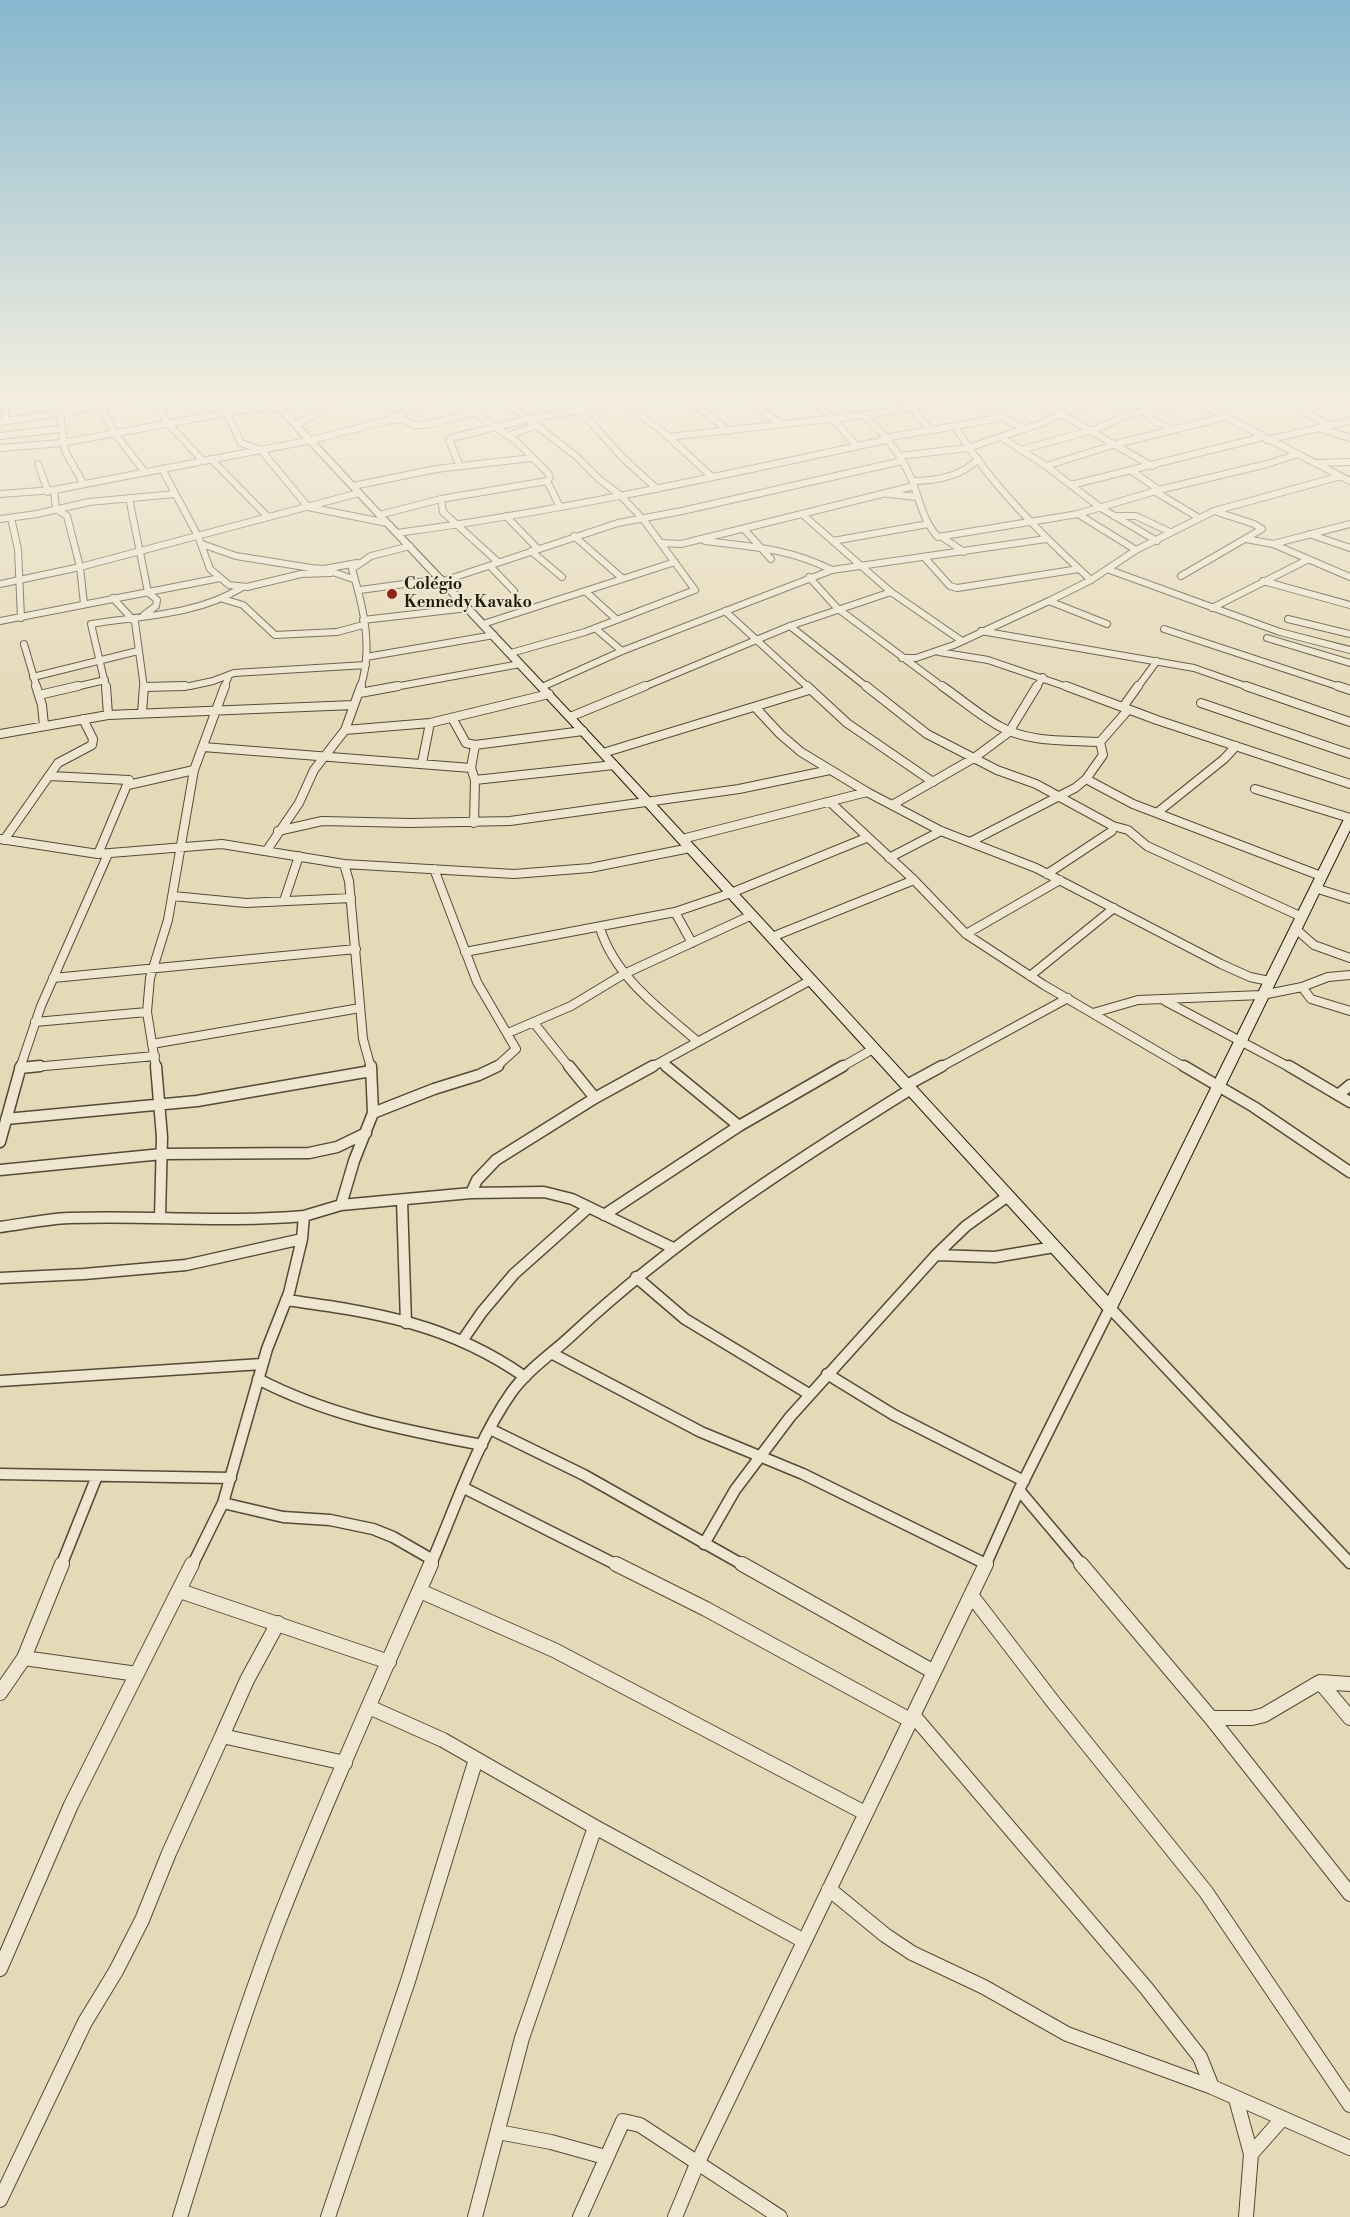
<!DOCTYPE html>
<meta charset="utf-8">
<style>
body{margin:0}
canvas{display:block;background:#e5d9b8}
</style>
<canvas width="1350" height="2217"></canvas>
<script>
const c = document.querySelector('canvas').getContext('2d');
c.lineJoin = 'round';
function stroke(path, color, width, dash) { c.strokeStyle = color; c.lineWidth = width; c.lineCap = dash ? 'butt' : 'round'; c.setLineDash(dash || []); c.stroke(path); }
function fill(path, color) { c.fillStyle = color; c.fill(path, 'evenodd'); }
function write(font, color, halo, rows, align = 'center') {
  c.font = font + ' "Libre Bodoni",serif'; c.lineWidth = 4.5; c.setLineDash([]); c.textBaseline = 'middle'; c.strokeStyle = halo; c.fillStyle = color; for (const [text, x, y, turn = 0] of rows) {
    c.save(); c.translate(x, y); c.rotate((+turn || 0) * Math.PI / 180); c.textAlign = isNaN(turn) ? turn : align; if (halo) c.strokeText(text, 0, 0); c.fillText(text, 0, 0); c.restore();
  }
}
const streetFar3 = new Path2D(`
 M5 397V421
 M66 397 67 414
 M215 397 227 413 241 443 261 450 308 507 387 523
 M452 397 516 441 547 472 550 477 547 481 560 507
 M500 397 577 457 599 479 620 495 643 519 695 590 585 632 511 653
 M685 397 729 431
 M746 397 780 424
 M813 397 856 445
 M901 397 930 429
 M960 397 1025 429
 M1031 397 1152 466
 M1187 397 1350 481
 M1332 400 1350 404
 M817 401 838 397
 M321 402H352L368 397
 M619 402 661 430 711 476
 M509 404 542 397
 M101 408 115 434 144 471
 M579 409 622 457 657 489
 M1151 411 1149 418 1172 430
 M60 414 65 451 83 483
 M864 415C883 433 901 454 911 478 920 499 922 520 938 537L1078 514 1159 490 1267 464 1298 454
 M392 418 439 397
 M0 422 155 398 165 420 203 461
 M296 425 323 411 321 399
 M955 426 1000 418
 M1329 426 1304 411 1340 397
 M1319 428 1350 438
 M0 436 60 429
 M509 436 536 425
 M668 437 864 415 964 399
 M1001 437 1046 466 1101 508 1157 541
 M884 438 955 426C988 482 1043 536 1091 580
 M1267 440 1350 421
 M0 448 61 443 242 410 277 407
 M1021 450 1096 429 1128 415 1193 400
 M899 456 968 448 1045 422 1067 411 1118 397
 M211 459 268 517
 M1317 463 1350 462
 M38 464 48 492
 M460 466 449 440 451 438 529 419 652 397
 M1046 466 1116 444 1225 417
 M162 469 198 536 210 569 229 585 247 587 301 574 331 573
 M1132 471 1159 490
 M912 481C936 481 961 477 978 459
 M1071 485 1263 437
 M353 486 436 469 531 458
 M54 490 56 509 67 516 80 567 84 604
 M1154 491 1199 518
 M0 494 54 490 312 440 386 421 402 419 415 425H426L476 412
 M888 494 917 497
 M129 498 148 592 157 600 156 606 144 615
 M441 499 443 512 498 562
 M802 514 891 592 962 641
 M1078 514 1136 550
 M379 515 441 499 547 481
 M506 516 538 549
 M1114 516H1136L1170 532
 M11 518 18 549 21 618
 M0 519 37 514 89 502 175 494
 M744 529 771 559
 M397 533C562 511 724 475 886 440
 M1309 534 1350 548
 M574 536 622 578
 M942 537 964 552
 M1246 539 1273 544 1350 577
 M705 541C753 547 788 548 832 570
 M833 541 928 524
 M662 543 681 544 914 486
 M202 544 236 556 311 568 324 569 357 563
 M1273 544 1350 524
 M531 551 562 577
 M925 558 950 586 957 588 1079 569
 M490 566 514 591
 M1107 569 1280 632 1350 650
 M327 570 353 579
 M1181 576 1262 529 1254 524 1214 511
 M809 577 837 608 944 688
 M443 581 618 523 682 511 902 461
 M1263 581 1350 605
 M0 584 80 567 359 493
 M360 590 441 579
 M585 591 616 619
 M113 598 135 622 144 688
 M223 599 243 605 275 635 337 632 363 625
 M1049 601 1107 624
 M1212 608 1307 560
 M725 611 809 688
 M1288 619 1350 634
 M363 620 468 608
 M0 621 220 578
 M483 624 675 562
 M790 626 868 688
 M595 628 622 651
 M1164 629 1343 688
 M981 631 1194 668 1251 688
 M1267 638 1350 663
 M24 644 37 688
 M939 652 988 660 1070 688
 M366 657 494 635
 M902 658H916L954 645 1049 601 1091 580 1136 550 1214 511 1341 476
 M33 677 138 651
 M144 687 190 686 213 681 234 673 366 665
 M542 687 622 651 832 570 1046 539
 M71 688 105 680
 M106 688 91 624C141 616 197 615 241 588
 M224 688 228 678
 M360 688C374 650 363 606 352 569L371 556 410 546
 M389 688 520 664
 M641 688 790 626 891 592
 M1036 688 1043 677
 M1137 688 1157 661`);
const streetFar2 = new Path2D(`
 M36 686 42 705 44 725
 M106 686 108 715
 M807 686 847 723 933 782
 M866 686 927 734 997 770 1036 784 1113 826 1112 831 1047 874
 M942 686C961 699 979 715 999 726 1028 743 1068 740 1100 742
 M1066 686 1157 720 1350 784
 M1246 686 1350 722
 M1338 686 1350 690
 M144 687 185 686
 M360 693 398 686
 M39 695 78 686
 M1201 703 1350 754
 M755 707 780 734 801 752 867 792 941 831 1036 868 1221 964 1250 977 1269 981
 M1123 707 1138 686
 M142 713 144 686
 M570 717 645 686
 M452 718 466 743 475 745 583 731
 M345 730 430 723 549 694
 M0 734 108 715 354 705
 M1100 742 1128 710
 M203 747 471 768 475 780 474 823
 M603 753 809 690
 M422 763 430 723
 M471 768 475 745
 M50 776 129 780 98 854
 M1086 779 1133 804 1321 876
 M475 780 614 765
 M128 785 194 770
 M1255 789 1350 818
 M830 802 914 880 966 934 1044 985 1186 1068
 M892 805 974 758 1009 732 1037 686
 M1158 812 1224 759 1236 746
 M1113 826 1128 830 1147 846 1302 917
 M278 831 322 821 410 823 510 821 739 789 830 770
 M0 839 98 854 222 844 344 864 514 874 590 868 690 848
 M682 839 867 792
 M4 840 58 763 92 745 93 739 83 719
 M970 842 1075 788 1086 779 1103 755 1100 742
 M267 850 299 803 314 770 345 730 361 686
 M889 858 941 831
 M344 864 349 881 363 1039 371 1068
 M434 869 477 982 516 1049 495 1068
 M1315 888 1350 899
 M173 896 246 903 351 898
 M284 901 299 856
 M675 912 692 943
 M600 928C615 977 660 1009 697 1041
 M1297 930 1314 945 1350 958
 M966 934 1060 880
 M772 937 914 880
 M465 952 675 912 731 893 866 838
 M1030 976 1114 908
 M53 978 356 949
 M1302 987 1311 999 1350 1011
 M1165 1001 1291 1068
 M1093 1013 1138 1000 1262 995 1302 987 1328 977 1350 975
 M35 1022 147 1012
 M534 1023 570 1068
 M508 1033 571 1006 624 974 752 915
 M152 1044 360 1008
 M661 1062 668 1068
 M20 1068 41 1006 108 854
 M23 1068 155 1056
 M156 1068 147 1012 150 978 168 920 194 770 225 686
 M650 1068 811 980
 M840 1068 873 1049
 M939 1068 1068 998`);
const streetFar1 = new Path2D(`
 M156 1066 162 1137 160 1217
 M569 1066 595 1098
 M666 1066 739 1126
 M1184 1066 1254 1107 1350 1172
 M1289 1066 1350 1102
 M20 1068 40 1066
 M907 1085 942 1066
 M1338 1095 1350 1085
 M373 1113 434 1089 479 1075 498 1066
 M6 1119 197 1101 371 1071
 M0 1142 21 1066
 M0 1170 162 1154 309 1153 337 1147 366 1133
 M471 1193 477 1180 496 1160 595 1098 653 1066
 M402 1200 406 1323
 M341 1205 354 1161 373 1113 371 1066
 M604 1215 739 1126 843 1066
 M0 1227C23 1224 46 1219 69 1218 147 1215 226 1223 304 1216
 M936 1255 966 1226 1008 1196
 M636 1277 685 1319 809 1394
 M0 1278 84 1274 186 1265 302 1239
 M286 1300C375 1312 450 1324 525 1377
 M462 1341 482 1312 514 1274 588 1208
 M553 1354 701 1432 803 1474 986 1564
 M827 1374 894 1415 1024 1481
 M258 1379C329 1416 404 1430 482 1445
 M0 1381 262 1364
 M490 1429 584 1475 745 1566
 M0 1474 231 1478
 M464 1488 619 1566
 M1019 1490 1083 1566
 M223 1503 283 1517 330 1520 373 1529 393 1537 433 1560
 M704 1544 735 1490 790 1417 936 1255 995 1257 1054 1247
 M61 1566 97 1476
 M192 1566 223 1503 267 1349 289 1293 302 1239 304 1216 341 1205 471 1193 544 1192 572 1199 673 1248
 M430 1566C455 1509 476 1443 511 1393 527 1370 553 1353 573 1334 676 1238 792 1163 911 1089
 M985 1566 1019 1490 1110 1308 1350 1563`);
const street = new Path2D(`
 M616 1564 706 1609 910 1720
 M742 1564 934 1672
 M1081 1564 1211 1718 1350 1894
 M180 1591 389 1662
 M420 1591 554 1650 865 1813
 M971 1595 1054 1703 1206 1892 1350 2105
 M24 1658 137 1674
 M1320 1682 1350 1718
 M0 1693 24 1658 62 1564
 M369 1707 443 1740 595 1827 804 1941
 M913 1715 1147 1989 1200 2057 1212 2087
 M1211 1718H1252L1264 1715 1320 1682 1350 1684
 M222 1736 247 1680 278 1623
 M829 1889 885 1935 912 1953 984 1987 1067 2034 1212 2087 1350 2148
 M0 1969 71 1805 192 1564
 M1236 2099 1251 2154 1246 2217
 M498 2132 551 2142 605 2157
 M1251 2154 1282 2119
 M0 2200 85 2022 116 1971 142 1920 169 1853 222 1736 345 1763
 M180 2217C210 2120 240 2023 276 1928 324 1805 378 1685 431 1564
 M328 2217 408 1981 476 1759
 M475 2217 522 2038 595 1827
 M580 2217 623 2121 640 2125 780 2217
 M675 2217 697 2164 986 1564`);
const secondary = new Path2D(`
 M265 397H273C311 435 346 475 383 514 629 771 868 1034 1108 1296L1344 819 1350 816V830L1115 1312 1110 1314 1105 1312 579 733Z`);
const markers = [
 [392,594,6,"#8f2418"]
];
const farPoinames = [
 ["Colégio",404,585],
 ["Kennedy Kavako",404,603]
];
stroke(streetFar3, '#554a36', 8);
stroke(streetFar2, '#554a36', 10);
stroke(streetFar1, '#554a36', 13);
stroke(street, '#554a36', 16);
stroke(secondary, '#251a0b', 2);
stroke(streetFar3, '#eee6d1', 6);
stroke(streetFar2, '#eee6d1', 8);
stroke(streetFar1, '#eee6d1', 10);
stroke(street, '#eee6d1', 14);
fill(secondary, '#eee6d1');
const sky = c.createLinearGradient(0, 0, 0, 707);
sky.addColorStop(0, '#87b7cf');
sky.addColorStop(0.56, '#f3eedf');
sky.addColorStop(1, '#f3eedf00');
c.fillStyle = sky;
c.fillRect(0, 0, 1350, 707);
for (const [x, y, r, color] of markers) { const dot = new Path2D(); dot.arc(x, y, r, 0, 2 * Math.PI); c.fillStyle = color; c.fill(dot); stroke(dot, '#eee6d1', 2); }
write('bold 16px', '#251a0b', '#eee6d1', farPoinames, 'left');
</script>
